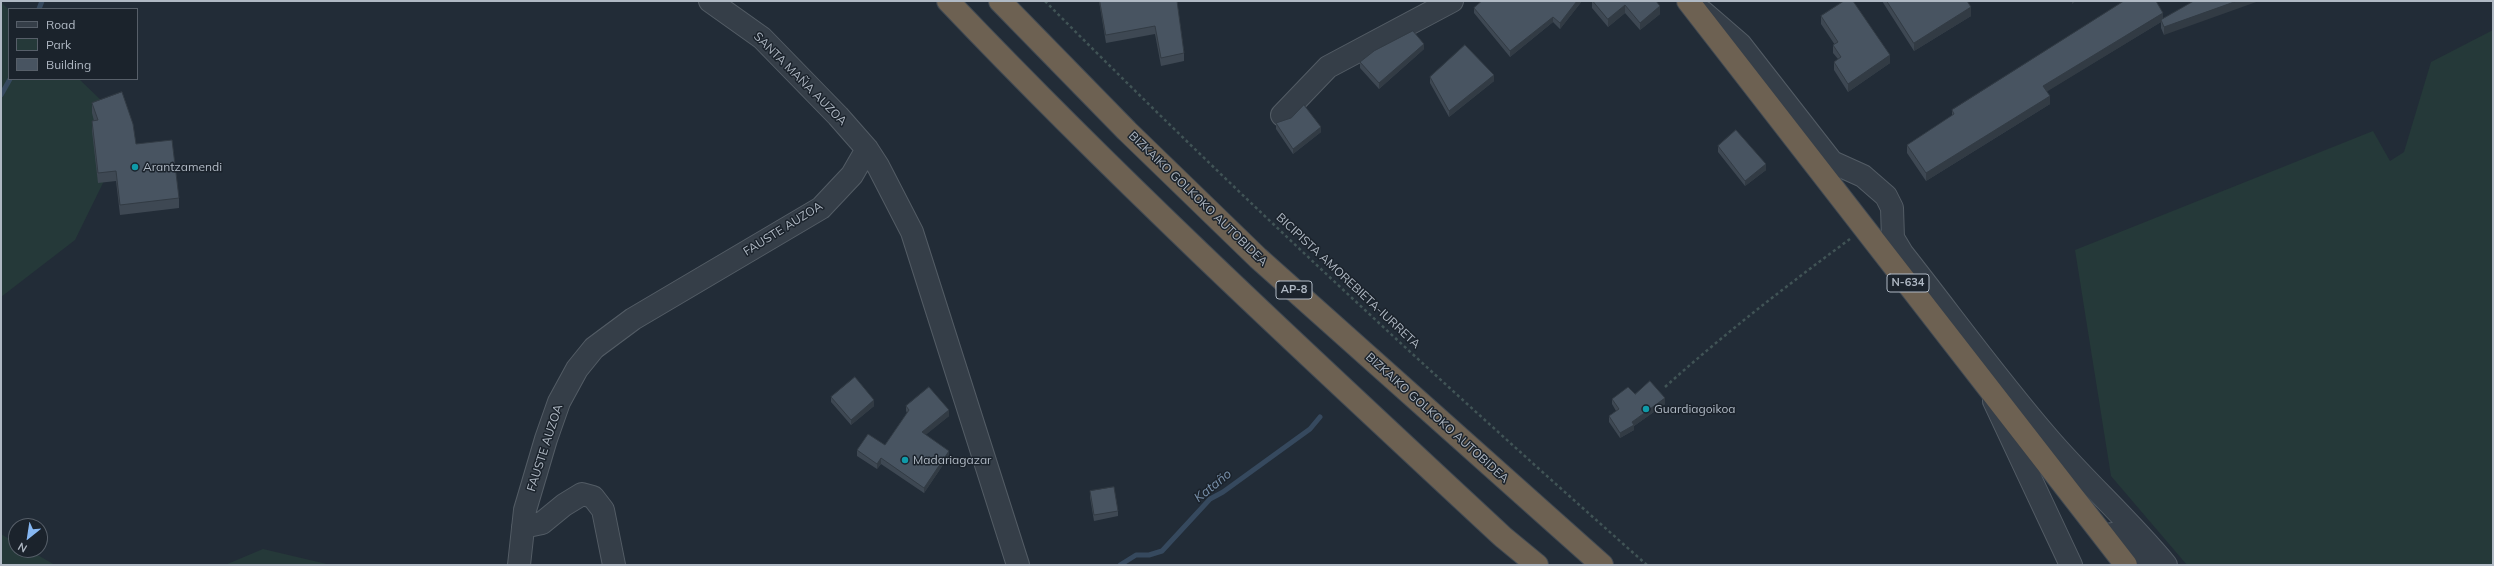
<!DOCTYPE html>
<meta charset="utf-8">
<style>
body{margin:0}
#map{position:relative;width:2494px;height:566px;overflow:hidden;background:#222c37;font-family:Mulish,sans-serif}
canvas{display:block}
.frame{position:absolute;inset:0;border:2px solid #b0b9c4;pointer-events:none}
.legend{position:absolute;left:8px;top:8px;width:130px;height:72px;box-sizing:border-box;background:#1b232c;border:1px solid #575f69;margin:0;padding:5px 7px;list-style:none;font-size:12px;color:#b0b9c4}
.legend li{display:flex;align-items:center;gap:8px;height:20px}
.legend b{width:20px;border:1px solid #575f69}
.north{position:absolute;left:8px;top:518px;width:40px;height:40px;box-sizing:border-box;background:#1b232c;border:1px solid #575f69;border-radius:50%;rotate:210deg;font-size:11px;font-weight:700;line-height:16px;text-align:center;color:#b0b9c4}
.north::after{content:'';display:block;margin:auto;width:14px;height:18px;background:#86b7f2;clip-path:polygon(50% 0,100% 100%,50% 72%,0 100%)}
</style>
<div id="map">
<canvas width="2494" height="566"></canvas>
<div class="frame"></div>
<ul class="legend">
<li><b style="height:5px;background:#353e48"></b>Road</li>
<li><b style="height:11px;background:#253939"></b>Park</li>
<li><b style="height:11px;background:#485461"></b>Building</li>
</ul>
<div class="north">N</div>
</div>
<script>
const c = document.querySelector('canvas').getContext('2d');
c.lineJoin = 'round';
function fill(path, color) { c.fillStyle = color; c.fill(path, 'evenodd'); }
function stroke(path, color, width, dash) { c.strokeStyle = color; c.lineWidth = width; c.lineCap = dash ? 'butt' : 'round'; c.setLineDash(dash || []); c.stroke(path); }
function write(font, color, halo, rows, align = 'center') {
  c.font = font + ' Mulish,sans-serif'; c.lineWidth = 3; c.setLineDash([]); c.textBaseline = 'middle'; c.strokeStyle = halo; c.fillStyle = color; for (const [text, x, y, turn = 0] of rows) {
    c.save(); c.translate(x, y); c.rotate((+turn || 0) * Math.PI / 180); c.textAlign = isNaN(turn) ? turn : align; if (halo) c.strokeText(text, 0, 0); c.fillText(text, 0, 0); c.restore();
  }
}
const green = new Path2D(`
 M1 2 9 10V79H79L130 128 75 240 1 297Z
 M2493 30V565H2187L2111 476 2075 250 2373 131 2390 161 2404 152 2431 62Z
 M1 534 16 543V550H29L55 565H1Z
 M263 549 331 565H225Z`);
const stream = new Path2D(`
 M39 9 42 1
 M1 95 10 79
 M1120 565 1136 555H1149L1162 551 1210 499 1223 492 1310 429 1320 417`);
const path = new Path2D(`
 M1045 1C1238 196 1441 383 1647 565
 M1665 387C1724 334 1786 286 1850 239`);
const minor = new Path2D(`
 M710 1 762 38 838 116 867 149 878 166 912 232 1018 565
 M1703 12 1740 44 1832 162 1863 176 1886 196 1892 208 1893 238 1902 253C1951 315 1997 379 2049 439 2086 482 2129 520 2166 565
 M1282 115 1328 67 1452 1
 M1994 401 2071 565
 M523 527 542 523 564 505 582 494 593 497 603 510 614 565
 M2112 534 2142 565
 M519 565 525 510 546 439 559 402 577 369 594 348 633 319 821 208 852 175 867 149`);
const highway = new Path2D(`
 M948 1C1125 187 1315 362 1503 537L1537 565
 M1000 1 1127 131 1258 258 1602 565
 M1688 1 2126 565`);
const wall = new Path2D(`
 M1099 1H1177L1184 53V61L1161 66 1155 34 1106 43Z
 M1482 1H1582L1560 29 1553 22 1510 57 1474 13V8Z
 M1592 1H1656L1660 14 1640 30 1625 13 1608 27 1592 8Z
 M1882 1H1967L1971 16 1914 51Z
 M2194 1 2164 35 2161 28V22L2047 91 2050 104 1926 181 1907 153V145L1952 116V110L2163 19Z
 M1821 16 1890 63 1848 92 1834 70V62L1838 59 1833 53V45H1835L1821 24Z
 M1424 49 1379 89 1360 68V62Z
 M1430 77 1494 81 1449 117 1430 83Z
 M92 103 136 144 179 198V208L120 215 116 181 98 183 92 131V121H94L92 113Z
 M1276 123 1321 132 1293 154 1276 129Z
 M1718 146 1766 170 1745 186 1718 152Z
 M1635 394 1665 404 1634 426V430L1620 438 1609 422V416L1616 411 1612 404V399Z
 M831 397 874 406 851 425 831 402Z
 M906 406 949 416 925 435 949 456 924 493 881 464 877 469 857 456V450L885 445 907 413 906 411Z
 M1090 491 1118 511V516L1094 521 1090 497Z`);
const shadedWall = new Path2D(`
 M1577 1H1582L1560 29V23Z
 M2072 1H2076L2072 4Z
 M2237 1H2259L2164 35V27Z
 M1625 5V13L1608 27V19Z
 M1660 6V14L1640 30V23Z
 M1971 7V16L1914 51V43Z
 M2163 13V21L2161 20V22L2043 94V86Z
 M1553 17V22L1510 57V51Z
 M1424 44V49L1379 89V83Z
 M1890 55V63L1848 92V84Z
 M1494 75V81L1449 117V111Z
 M2050 96V104L1926 181V173Z
 M1321 127V132L1293 154V149Z
 M1766 164V170L1745 186V181Z
 M1665 398V404L1634 426V430L1620 438V433L1632 422Z
 M874 400V406L851 425V420Z
 M949 410V416L922 438V432Z
 M949 451V456L924 493V488Z
 M881 458V464L877 469V464Z`);
const building = new Path2D(`
 M1100 1H1177L1184 53 1161 58 1155 26 1106 35Z
 M1482 1H1577L1560 23 1553 17 1510 51 1474 8Z
 M1593 1H1656L1660 6 1640 23 1625 5 1608 19Z
 M1844 1H1853L1890 55 1848 84 1834 62 1841 57 1833 45 1838 42 1821 16Z
 M1887 1H1967L1971 7 1914 43Z
 M2124 1H2156L2163 13 2043 86 2050 96 1926 173 1907 145 1954 114 1952 110Z
 M2194 1H2237L2164 27 2161 20Z
 M1413 31 1424 44 1379 83 1360 62 1374 51Z
 M1465 45 1494 75 1449 111 1430 77Z
 M122 92 133 124 136 144 172 140 179 198 120 205 116 171 98 173 92 121 98 120 92 103Z
 M1304 105 1321 127 1293 149 1276 123 1291 118Z
 M1736 130 1766 164 1745 181 1718 146Z
 M855 377 874 400 851 420 831 397Z
 M1650 381 1665 398 1632 422 1634 425 1620 433 1609 416 1619 409 1612 399 1628 387 1635 394Z
 M929 387 949 410 922 432 949 451 924 488 881 458 877 464 857 450 868 434 885 445 909 410 906 406Z
 M1114 487 1118 511 1094 515 1090 491Z`);
const markers = [
 [135,167,4,"#0f9aa8"],
 [1646,409,4,"#0f9aa8"],
 [905,460,4,"#0f9aa8"]
];
const shields = [
 [1908,283,42],
 [1294,290,36]
];
const shieldNames = [
 ["N-634",1908,283],
 ["AP-8",1294,290]
];
const streetNames = [
 ["SANTA MAÑA AUZOA",800,79,45],
 ["BIZKAIKO GOLKOKO AUTOBIDEA",1198,199,44],
 ["FAUSTE AUZOA",783,229,-32],
 ["BICIPISTA AMOREBIETA-IURRETA",1348,281,43],
 ["BIZKAIKO GOLKOKO AUTOBIDEA",1437,418,42],
 ["FAUSTE AUZOA",545,448,-72]
];
const poiNames = [
 ["Arantzamendi",143,167],
 ["Guardiagoikoa",1654,409],
 ["Madariagazar",913,460]
];
const waterNames = [
 ["Kataño",1213,486,-39]
];
fill(green, '#253939');
stroke(stream, '#36495e', 5);
stroke(minor, '#535c65', 24);
stroke(highway, '#404952', 24);
stroke(path, '#415456', 2.5, [3, 3]);
stroke(minor, '#353e48', 22);
stroke(highway, '#6d6152', 22);
fill(wall, '#3e4853');
fill(shadedWall, '#323b44');
fill(building, '#485461');
stroke(building, '#323b44', 1);
for (const [x, y, r, color] of markers) { const dot = new Path2D(); dot.arc(x, y, r, 0, 2 * Math.PI); c.fillStyle = color; c.fill(dot); stroke(dot, '#1b232c', 1.5); }
for (const [x, y, w] of shields) { const box = new Path2D(); box.roundRect(x - w / 2, y - 9, w, 18, 3); c.fillStyle = '#1b232c'; c.fill(box); stroke(box, '#b0b9c4', 1); }
write('bold 11px', '#b0b9c4', null, shieldNames);
write('12px', '#b0b9c4', '#1b232c', streetNames);
write('12px', '#b0b9c4', '#1b232c', poiNames, 'left');
write('italic 13px', '#7991ab', '#1b232c', waterNames);
</script>
